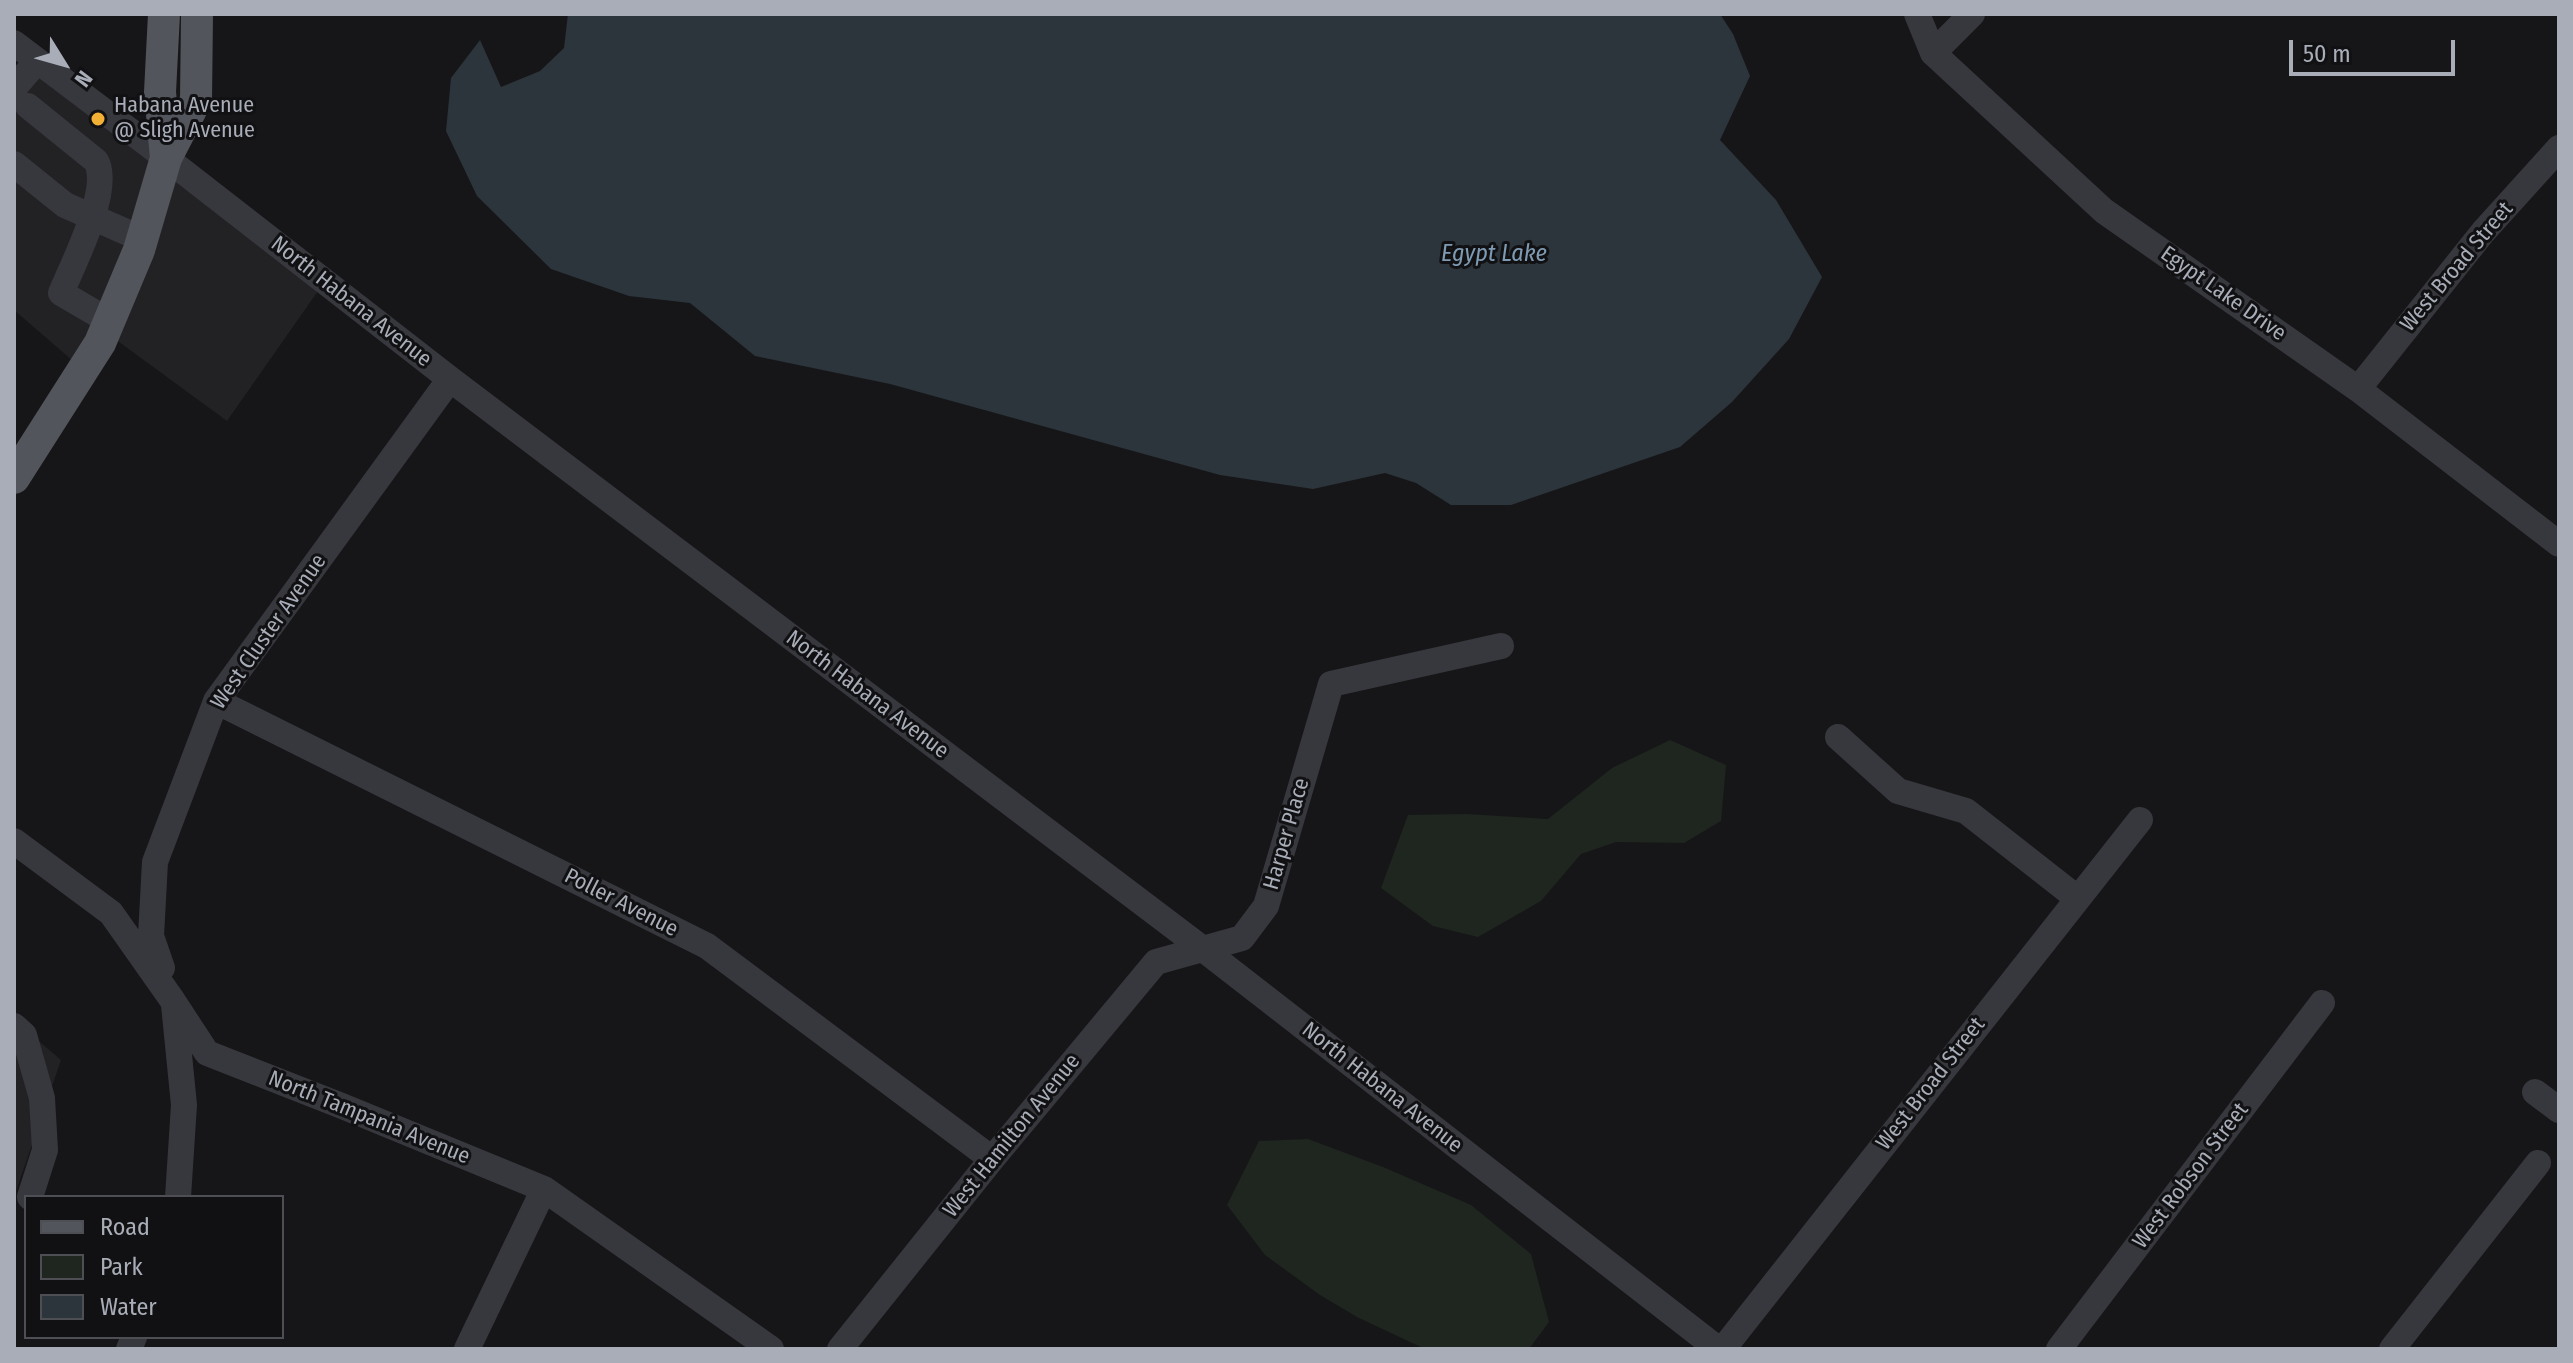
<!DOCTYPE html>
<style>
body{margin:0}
#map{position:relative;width:2573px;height:1363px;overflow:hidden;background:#161618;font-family:"Fira Sans Condensed",sans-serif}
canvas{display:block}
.frame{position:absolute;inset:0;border:16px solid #a8adb8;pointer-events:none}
.legend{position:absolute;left:24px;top:1195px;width:260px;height:144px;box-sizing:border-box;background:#111113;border:2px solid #4d4f55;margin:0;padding:10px 14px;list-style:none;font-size:24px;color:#a8adb8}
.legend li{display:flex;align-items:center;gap:16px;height:40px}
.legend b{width:40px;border:2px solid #4d4f55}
.north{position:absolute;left:24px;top:24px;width:80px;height:80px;-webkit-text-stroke:6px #111113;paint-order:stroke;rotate:127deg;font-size:22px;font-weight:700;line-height:32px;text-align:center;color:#a8adb8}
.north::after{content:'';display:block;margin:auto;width:28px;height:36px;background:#a8adb8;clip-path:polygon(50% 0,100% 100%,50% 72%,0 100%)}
.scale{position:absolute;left:2289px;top:40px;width:166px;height:36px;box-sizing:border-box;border:4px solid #a8adb8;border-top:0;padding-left:10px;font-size:24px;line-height:28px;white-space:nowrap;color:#a8adb8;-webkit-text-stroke:6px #111113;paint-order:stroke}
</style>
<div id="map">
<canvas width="2573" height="1363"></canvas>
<div class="frame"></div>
<ul class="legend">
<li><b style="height:10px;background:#53555c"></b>Road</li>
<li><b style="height:22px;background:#1e261f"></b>Park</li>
<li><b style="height:22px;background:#2c353c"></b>Water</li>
</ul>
<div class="north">N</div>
<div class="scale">50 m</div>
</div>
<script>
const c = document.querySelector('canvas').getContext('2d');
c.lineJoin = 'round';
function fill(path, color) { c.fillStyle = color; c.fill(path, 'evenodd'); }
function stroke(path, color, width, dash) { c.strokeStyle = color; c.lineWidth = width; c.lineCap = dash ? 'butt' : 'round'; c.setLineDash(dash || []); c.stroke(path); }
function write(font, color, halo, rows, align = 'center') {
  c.font = font + ' "Fira Sans Condensed",sans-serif'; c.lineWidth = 6; c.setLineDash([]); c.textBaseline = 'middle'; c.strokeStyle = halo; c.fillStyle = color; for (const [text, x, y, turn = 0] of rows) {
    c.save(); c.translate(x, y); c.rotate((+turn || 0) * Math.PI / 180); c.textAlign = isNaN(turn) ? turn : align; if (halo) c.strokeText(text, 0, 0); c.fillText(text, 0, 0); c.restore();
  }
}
const built = new Path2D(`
 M23 65 150 160 127 245 89 336 73 361 14 310V78Z
 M173 178 318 291 227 421 115 339Z
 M14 1020 61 1060 14 1197Z`);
const green = new Path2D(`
 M1670 740 1726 765 1721 821 1684 843 1616 842 1581 854 1541 901 1478 937 1433 926 1381 888 1408 815 1467 814 1548 819 1612 768Z
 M1308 1139 1383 1167 1471 1205 1531 1254 1549 1322 1529 1349H1425L1357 1317 1320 1295 1265 1255 1227 1205 1259 1141Z`);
const water = new Path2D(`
 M568 14H1720L1733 34 1750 76 1720 140 1776 200 1822 277 1789 339 1732 402 1680 447 1511 505H1451L1416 483 1385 473 1313 489 1220 475 890 384 755 356 690 303 629 296 551 269 477 196 446 131 451 78 480 40 501 87 540 71 564 48Z`);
const minor = new Path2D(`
 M1917 14 1933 53 2104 211 2358 389 2559 544
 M14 43 166 158 450 379 1203 949 1718 1349
 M1933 53 1972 14
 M14 88 37 61
 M28 106 96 161C112 189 73 264 61 293L109 321
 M14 164 65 205 142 239
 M2358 389 2483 232 2559 148
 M216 701 707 946 992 1159
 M1838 737 1898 791 1966 811 2077 898
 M14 841 111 913 173 1001 207 1053 342 1106 544 1189 771 1349
 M162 968 151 936 155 862 216 701 450 379
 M174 1005 184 1105 178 1197
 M14 1026 24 1035 42 1098 45 1150 30 1197
 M2535 1092 2559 1110
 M129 1349 134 1337
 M467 1349 544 1189
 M840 1349 992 1159 1156 962 1242 938 1266 906 1331 684 1501 646
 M1723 1349 2140 820
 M2059 1349 2322 1003
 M2392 1349 2538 1163`);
const major = new Path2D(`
 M164 14 160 92 166 158
 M14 478 100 343 139 250 166 158 196 100 197 14`);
const markers = [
 [98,119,8,"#f2b134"]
];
const poiNames = [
 ["Habana Avenue",114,106],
 ["@ Sligh Avenue",114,131]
];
const streetNames = [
 ["West Broad Street",2457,267,-50],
 ["Egypt Lake Drive",2223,294,35],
 ["North Habana Avenue",351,302,38],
 ["West Cluster Avenue",269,632,-55],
 ["North Habana Avenue",867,695,37],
 ["Harper Place",1287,834,-74],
 ["Poller Avenue",621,903,27],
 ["West Broad Street",1931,1084,-52],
 ["North Habana Avenue",1382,1088,38],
 ["North Tampania Avenue",369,1118,22],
 ["West Hamilton Avenue",1012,1136,-51],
 ["West Robson Street",2191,1176,-53]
];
const waterNames = [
 ["Egypt Lake",1494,254]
];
fill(built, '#222225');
fill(green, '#1e261f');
fill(water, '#2c353c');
stroke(minor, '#37383d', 26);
stroke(major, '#53555c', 32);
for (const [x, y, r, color] of markers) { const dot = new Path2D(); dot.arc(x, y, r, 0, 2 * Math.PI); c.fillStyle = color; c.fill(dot); stroke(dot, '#111113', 3); }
write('22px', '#a8adb8', '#111113', poiNames, 'left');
write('22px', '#a8adb8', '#111113', streetNames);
write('italic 24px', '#7f9bb3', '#111113', waterNames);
</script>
